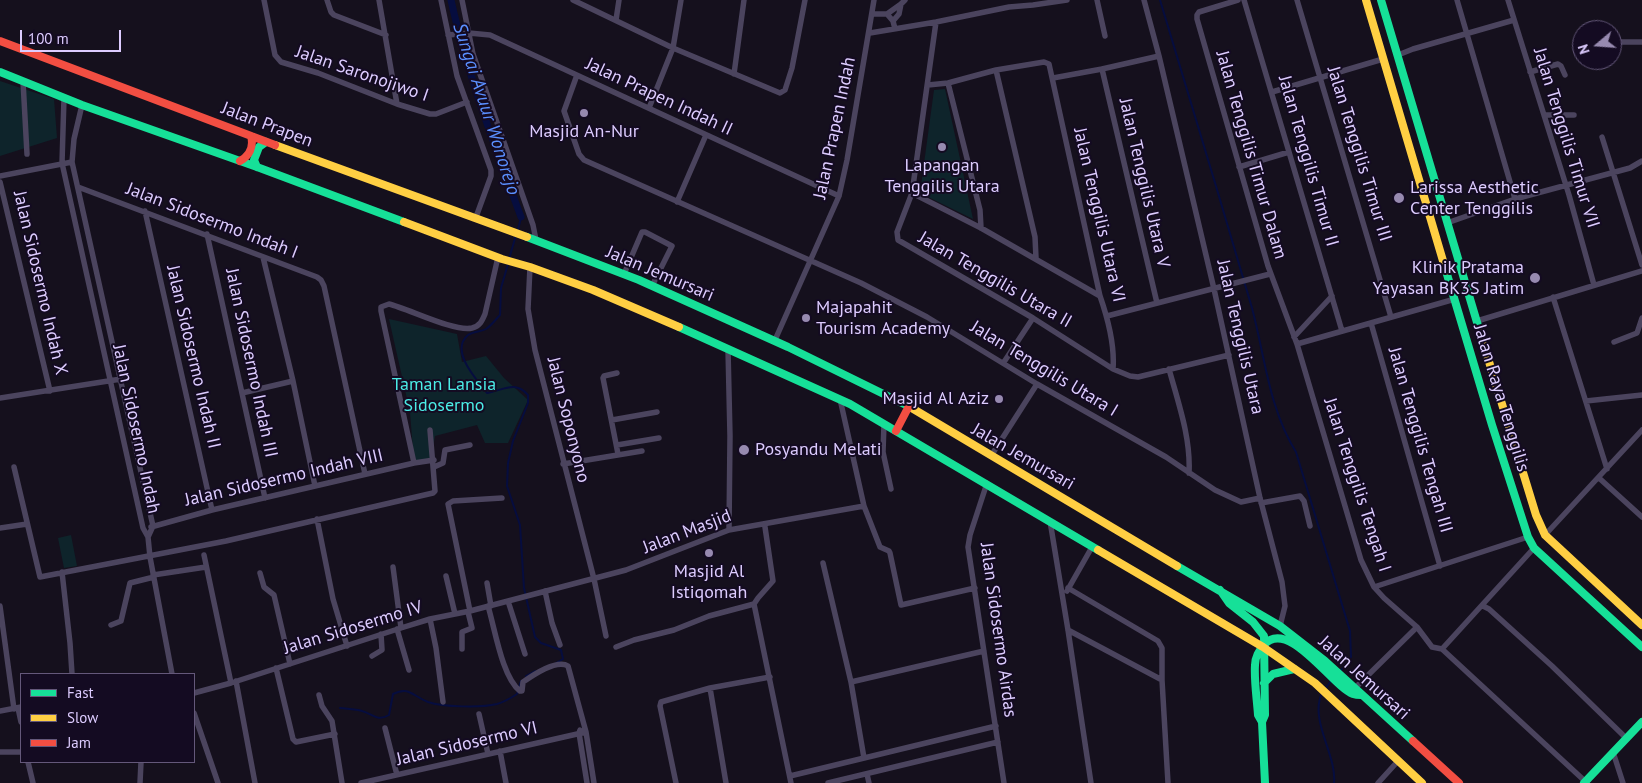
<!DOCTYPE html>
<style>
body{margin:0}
#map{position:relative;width:1642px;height:783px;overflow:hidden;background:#15101d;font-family:"PT Sans",sans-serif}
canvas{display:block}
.legend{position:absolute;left:20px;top:673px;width:175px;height:90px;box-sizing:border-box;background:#140b22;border:1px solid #64587a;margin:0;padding:6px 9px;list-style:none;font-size:15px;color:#dcf}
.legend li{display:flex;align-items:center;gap:10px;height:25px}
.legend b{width:25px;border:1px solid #64587a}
.north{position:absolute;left:1572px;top:20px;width:50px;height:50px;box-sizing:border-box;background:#140b22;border:1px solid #64587a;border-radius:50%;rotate:252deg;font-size:14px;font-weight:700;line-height:20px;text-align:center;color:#dcf}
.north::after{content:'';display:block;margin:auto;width:18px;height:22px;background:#978ab0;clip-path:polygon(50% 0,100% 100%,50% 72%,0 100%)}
.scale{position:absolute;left:20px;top:30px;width:101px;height:22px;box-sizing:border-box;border:2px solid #dcf;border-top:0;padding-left:6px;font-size:15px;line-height:18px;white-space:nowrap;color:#dcf;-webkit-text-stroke:4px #140b22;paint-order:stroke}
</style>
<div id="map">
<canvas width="1642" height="783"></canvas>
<ul class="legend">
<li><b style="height:6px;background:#16e098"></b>Fast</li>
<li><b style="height:6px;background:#ffcf43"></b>Slow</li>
<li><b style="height:6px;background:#f24e42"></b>Jam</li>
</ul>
<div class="north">N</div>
<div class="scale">100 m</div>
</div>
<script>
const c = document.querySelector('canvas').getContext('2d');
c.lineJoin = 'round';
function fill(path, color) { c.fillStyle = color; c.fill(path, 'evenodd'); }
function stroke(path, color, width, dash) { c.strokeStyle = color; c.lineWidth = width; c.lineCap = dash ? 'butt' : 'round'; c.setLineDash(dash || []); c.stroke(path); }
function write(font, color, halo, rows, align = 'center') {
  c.font = font + ' "PT Sans",sans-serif'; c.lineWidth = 4; c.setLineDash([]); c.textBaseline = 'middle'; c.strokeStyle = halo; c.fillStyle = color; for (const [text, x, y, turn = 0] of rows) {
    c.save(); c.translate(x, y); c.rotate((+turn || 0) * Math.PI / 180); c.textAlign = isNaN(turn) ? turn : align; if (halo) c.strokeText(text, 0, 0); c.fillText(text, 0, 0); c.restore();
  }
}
const green = new Path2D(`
 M0 81 54 99 57 138 0 156Z
 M945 89 973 219 920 193 934 90Z
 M389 319 457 334 462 362 486 356 504 378 528 400 508 443H485L477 425 435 436 431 460 414 463 410 412Z
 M71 535 77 566 64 568 58 538Z`);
const stream = new Path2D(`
 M1160 0C1191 103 1222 205 1252 308 1265 357 1269 409 1296 452L1350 631 1351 657 1341 670
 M518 230 521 217
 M509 259 516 235
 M508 264 501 288 500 315C496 319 492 325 486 329 481 332 473 331 468 335 449 351 477 380 487 393 504 390 515 380 528 395V403L513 441 508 463 507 486 520 525 524 588 535 637 541 643 561 650 563 659 556 663
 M526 676 535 671
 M1325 689 1331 681
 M1322 693C1309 720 1337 755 1334 783
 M340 708C347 709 355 709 362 711 373 714 377 722 389 715L393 694C410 686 412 696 428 702 443 707 481 708 497 704 504 702 511 698 517 694L521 681`);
const canal = new Path2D(`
 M451 0C467 73 495 147 521 217`);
const street = new Path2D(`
 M264 0 275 55 281 62 318 73 397 104 430 114H436L467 102
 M327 0 331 12 334 15 386 35
 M379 0 397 104
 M441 0 457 76 491 170V176L476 217
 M462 0 473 54 533 225 536 240
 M573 0 673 48 780 93 785 90 792 68 805 0
 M1097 0 1105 36
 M1144 0 1159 56 1214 289 1260 498 1282 582 1285 606 1280 626
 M1238 0 1199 12 1197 15V19L1268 266 1297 344 1361 560 1374 587 1384 598 1417 627 1432 647 1442 649 1587 783
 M1244 0 1342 331
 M1297 0 1391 317
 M1457 0 1515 199
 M1508 0 1569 195 1594 285
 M873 14H887L893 21 895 29
 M887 14 901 4 905 0
 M616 20 619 0
 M893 21 899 14 901 4
 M936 22 912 193 897 232 898 240 1033 318 1113 369 1130 376 1138 377 1229 355
 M870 33 936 22 1009 7 1033 5 1067 0
 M448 35 469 33 490 35 839 196
 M1612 42H1642
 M1398 55 1413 49 1514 20
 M1102 69 1157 303
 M996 70 1035 237 1036 258
 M1530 72 1558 64 1561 66 1565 75
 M734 74 744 0
 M577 75 564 111 579 154 584 160 861 283 927 317 1037 384 1166 457 1215 490 1241 502 1260 498
 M1053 78 1102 69 1159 56
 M23 81 27 154
 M948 83 980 210 981 228
 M928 85 948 83 996 70 1044 62 1049 64 1100 296C1108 319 1115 344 1113 369
 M1272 92 1383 59
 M64 98 62 163 143 528 148 537
 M82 105 74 139 72 162 153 526 148 537 150 557 172 674
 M649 108 673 48 681 0
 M1544 115H1574
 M1602 137 1642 265
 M1239 167 1289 152
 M0 176 72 162
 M0 182 50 391
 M78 187 317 277 321 280 324 286 365 474
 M912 193 981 228 1100 296
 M677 202 706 135
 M145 211 212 510
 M1447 223 1515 199 1630 168 1642 161
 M207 234 265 498
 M263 257 293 381 315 486
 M530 267 528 309 535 350 594 579 606 636
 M624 274 642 232H645L672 246 652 286
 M1553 297 1607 469
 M1107 316 1270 274
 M1477 321 1642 271
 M1371 323 1440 566
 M1294 337 1332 296
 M775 340 839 196 847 160 874 0
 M1614 342 1637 333 1642 318
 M1297 344 1455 299
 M728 349 730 436 729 530
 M1004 362 1033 318
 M1169 369C1178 402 1191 438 1189 473
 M617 373 604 376 603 378 618 454
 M242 393 293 381
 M0 398 121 379
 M840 399 864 506 880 547 889 551 890 553 901 605 975 588
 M1586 401 1642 395
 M612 420 657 412
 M884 424 883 452 891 489
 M617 445 659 438
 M991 456 1037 384
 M414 463 381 311V307L389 304C409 309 454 332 472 328 480 326 482 321 485 314L498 257
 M563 464 642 451
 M14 467 40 577 226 541 433 493 435 491 430 430
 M434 467 443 463 445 450 470 445
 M1599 478 1642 517
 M987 483 970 535 968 547 1004 783
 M1261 503 1300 496 1304 501 1310 526
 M317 519 333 599 347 646
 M1050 521 1068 630 1091 783
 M151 527 212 510 414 463 434 460
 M0 528 27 524
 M1545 535 1642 430
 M204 555 231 683
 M823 563 851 682 864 758
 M393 567 401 628
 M62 572 70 643 72 674
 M260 573 264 587 274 595 290 664
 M153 575 206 567
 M446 576 455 614
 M487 583 491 606
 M1374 587 1528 537
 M1068 588 1158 641 1162 648V680
 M545 591 552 623 560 645
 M1067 591 1092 547
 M508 601 525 654
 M754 604 791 783
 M0 606 14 709
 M488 606C495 629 502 677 520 691H522L523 682C533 675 557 659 568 666L586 732 594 783
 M1483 606 1489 609 1552 666 1626 738
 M470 611 448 504 453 501 502 498
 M430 619 436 648 443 702
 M111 625 121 621 130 583 154 577
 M397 629 409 670
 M1068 630 1162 680 1168 783
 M616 647 634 640 674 630 709 616 754 604 758 598 773 581 765 527
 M462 649V632L472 628 468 612
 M1442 649 1534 548
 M372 656 382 650 381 634
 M276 668 293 739 296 742 335 734
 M236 681 255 783
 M851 682 984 651
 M710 688 726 783
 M1355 688 1417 627
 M194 693 231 683 401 628 430 619 470 611 626 570 729 530 864 506
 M319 695 322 706 332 721 342 783
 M18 708 21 722
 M0 711 21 707
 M194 713 218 783
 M479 714 488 754
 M385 728 397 775
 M580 730 579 733 587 783
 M500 751 506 783
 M0 752H21
 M1613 752 1623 783
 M28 762 33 783
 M867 774 869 783
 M790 776 996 726
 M140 783 141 762
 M361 783 586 732
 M676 783 660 706 661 702 710 688 770 677
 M828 783 998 742
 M1378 783 1398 761`);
const fast = new Path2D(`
 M1381 0 1479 329
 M0 72 82 105 257 167 404 222
 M257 167 254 160 259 147 266 142
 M527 237 639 280 788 347 910 407
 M1446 271 1492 425 1528 537 1534 548 1642 647
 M679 327 850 404 1098 550
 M1177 566 1280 626 1325 661 1413 741
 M1220 590 1229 603 1253 622 1264 636 1265 715 1262 722 1265 783
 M1264 683 1273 674 1294 669
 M1262 722 1258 715C1257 699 1254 682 1255 665 1255 658 1259 650 1264 645 1288 617 1332 686 1353 694 1356 695 1358 695 1361 695
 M1584 783 1642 722`);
const slow = new Path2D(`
 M1366 0 1446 271
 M275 145 527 237
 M404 222 502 259 530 267 593 290 679 327
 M1479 329 1536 515 1545 535 1642 625
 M910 407 1177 566
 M1098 550 1263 647 1315 683 1422 783`);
const jam = new Path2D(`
 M0 41 275 145
 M240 161C249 156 254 147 251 136
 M896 431 909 406
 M1413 741 1459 783`);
const markers = [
 [584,113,5,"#978ab0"],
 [942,147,5,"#978ab0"],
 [1399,198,6,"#978ab0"],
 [1535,278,6,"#978ab0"],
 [806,318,5,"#978ab0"],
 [999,399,5,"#978ab0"],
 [744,450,6,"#978ab0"],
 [709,553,5,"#978ab0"]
];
const streetNames = [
 ["Jalan Saronojiwo I",362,74,19],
 ["Jalan Prapen Indah II",659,97,25],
 ["Jalan Prapen",267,125,21],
 ["Jalan Prapen Indah",835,128,-78],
 ["Jalan Tenggilis Timur VII",1566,138,73],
 ["Jalan Tenggilis Timur III",1359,154,73],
 ["Jalan Tenggilis Timur Dalam",1251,155,74],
 ["Jalan Tenggilis Timur II",1308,161,74],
 ["Jalan Tenggilis Utara V",1144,183,77],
 ["Jalan Tenggilis Utara VI",1099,215,77],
 ["Jalan Sidosermo Indah I",212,221,21],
 ["Jalan Jemursari",660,274,23],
 ["Jalan Tenggilis Utara II",995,280,30],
 ["Jalan Sidosermo Indah X",40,283,77],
 ["Jalan Tenggilis Utara",1240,337,77],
 ["Jalan Sidosermo Indah II",193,357,77],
 ["Jalan Sidosermo Indah III",251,363,78],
 ["Jalan Tenggilis Utara I",1044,369,31],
 ["Jalan Raya Tenggilis",1501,398,73],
 ["Jalan Soponyono",568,420,76],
 ["Jalan Sidosermo Indah",136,429,78],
 ["Jalan Tenggilis Tengah III",1420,440,74],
 ["Jalan Jemursari",1023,457,30],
 ["Jalan Sidosermo Indah VIII",284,478,-13],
 ["Jalan Tenggilis Tengah I",1357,485,72],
 ["Jalan Masjid",687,532,-21],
 ["Jalan Sidosermo IV",353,628,-17],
 ["Jalan Sidosermo Airdas",998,630,82],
 ["Jalan Jemursari",1364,678,42],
 ["Jalan Sidosermo VI",467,744,-13]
];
const poiNames = [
 ["Masjid An-Nur",584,132],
 ["Lapangan",942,166],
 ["Tenggilis Utara",942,187],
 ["Larissa Aesthetic",1410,188,"left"],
 ["Center Tenggilis",1410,209,"left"],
 ["Klinik Pratama",1524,268,"right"],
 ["Yayasan BK3S Jatim",1524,289,"right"],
 ["Majapahit",816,308,"left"],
 ["Tourism Academy",816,329,"left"],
 ["Masjid Al Aziz",989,399,"right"],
 ["Posyandu Melati",755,450,"left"],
 ["Masjid Al",709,572],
 ["Istiqomah",709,593]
];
const parkNames = [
 ["Taman Lansia",444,385],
 ["Sidosermo",444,406]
];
const waterNames = [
 ["Sungai Avuur Wonorejo",486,109,72]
];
fill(green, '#0e242b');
stroke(stream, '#060d3f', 2);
stroke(canal, '#060d3f', 7);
stroke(street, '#4b445e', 5.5);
stroke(fast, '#16e098', 8);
stroke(slow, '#ffcf43', 8);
stroke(jam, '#f24e42', 8);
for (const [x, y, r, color] of markers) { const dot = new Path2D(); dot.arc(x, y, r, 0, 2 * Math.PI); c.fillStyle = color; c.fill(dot); stroke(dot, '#140b22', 2); }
write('18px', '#dcf', '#140b22', streetNames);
write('18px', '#dcf', '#140b22', poiNames);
write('18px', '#4bece6', '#140b22', parkNames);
write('italic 19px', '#5a8fff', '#140b22', waterNames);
</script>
